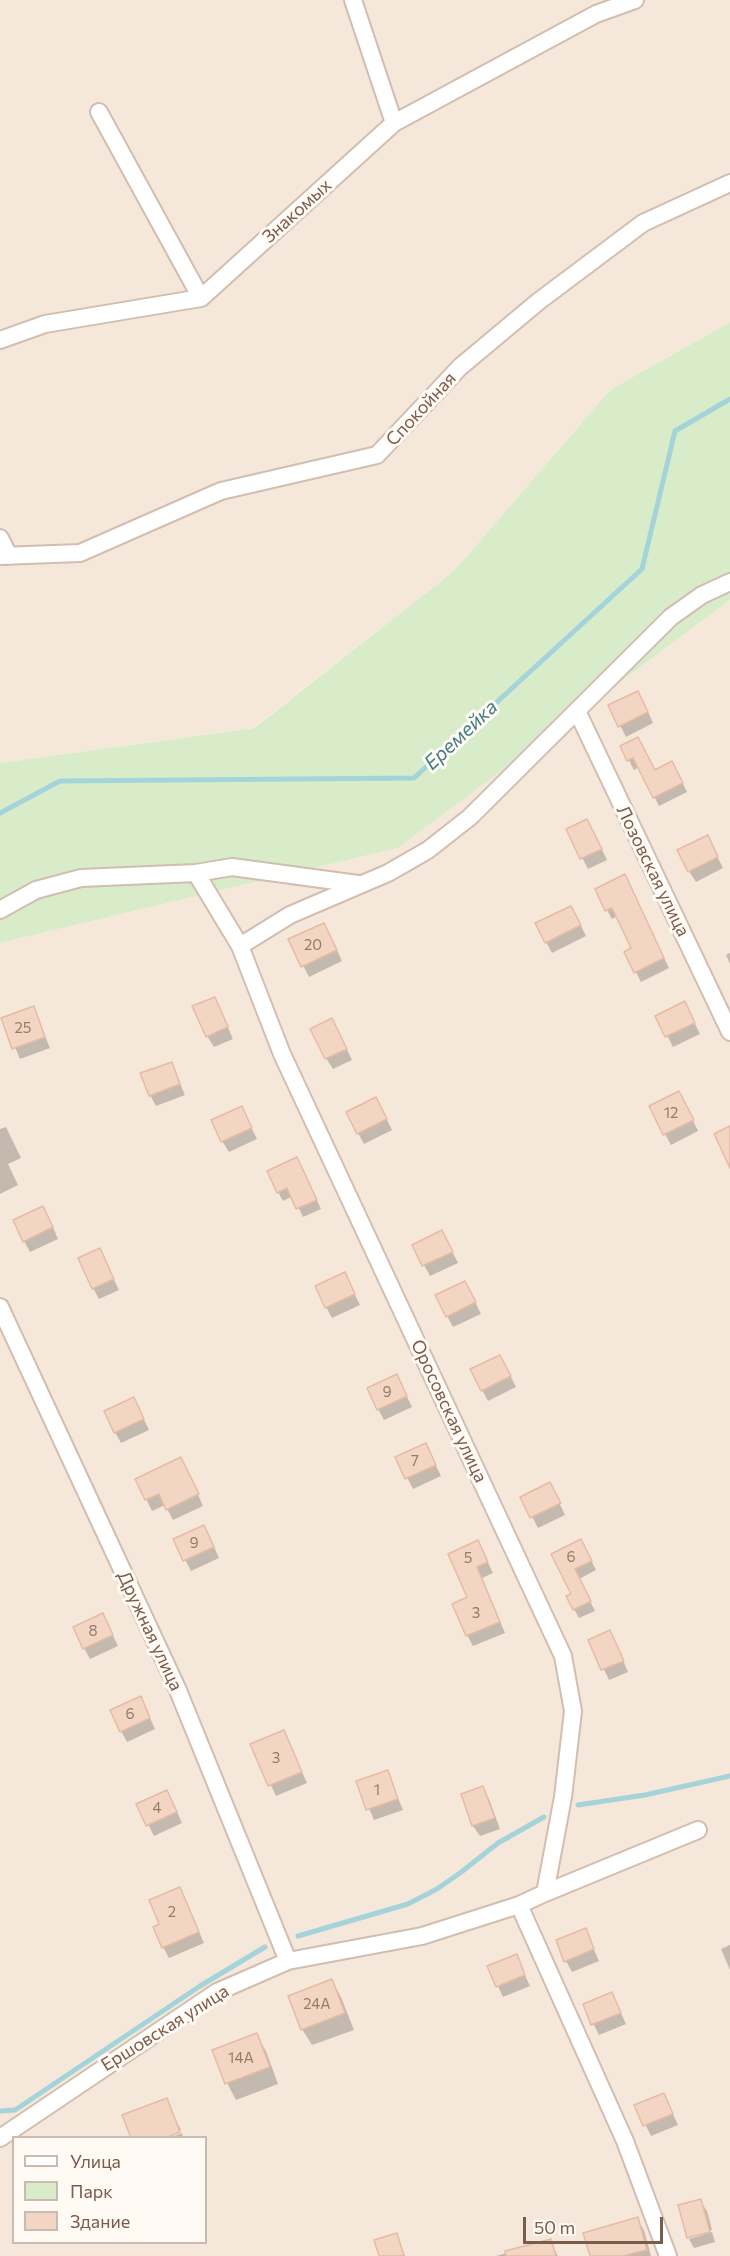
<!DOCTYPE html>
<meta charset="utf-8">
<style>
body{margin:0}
#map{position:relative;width:730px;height:2256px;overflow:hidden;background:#fdf6ec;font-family:Commissioner,sans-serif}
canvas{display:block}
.legend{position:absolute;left:12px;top:2136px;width:195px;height:108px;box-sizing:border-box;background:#fffaf3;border:2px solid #cabbb1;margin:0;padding:8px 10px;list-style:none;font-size:18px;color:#7a5c4d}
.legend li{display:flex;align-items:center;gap:12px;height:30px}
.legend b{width:30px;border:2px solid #cabbb1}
.scale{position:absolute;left:523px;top:2217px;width:140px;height:27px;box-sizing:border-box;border:3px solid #7a5c4d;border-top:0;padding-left:8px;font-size:18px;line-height:21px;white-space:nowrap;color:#7a5c4d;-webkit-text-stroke:4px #fffaf3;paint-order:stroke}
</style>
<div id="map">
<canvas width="730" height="2256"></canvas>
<ul class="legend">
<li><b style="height:8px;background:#fff"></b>Улица</li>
<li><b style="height:16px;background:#d8ecc9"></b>Парк</li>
<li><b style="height:16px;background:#f3d5c3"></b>Здание</li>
</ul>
<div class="scale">50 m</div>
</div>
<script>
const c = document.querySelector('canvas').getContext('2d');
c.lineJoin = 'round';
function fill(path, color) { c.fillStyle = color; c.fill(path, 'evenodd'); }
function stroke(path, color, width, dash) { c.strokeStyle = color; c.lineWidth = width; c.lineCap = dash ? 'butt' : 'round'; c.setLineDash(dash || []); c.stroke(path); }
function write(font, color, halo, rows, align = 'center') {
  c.font = font + ' Commissioner,sans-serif'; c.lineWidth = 6; c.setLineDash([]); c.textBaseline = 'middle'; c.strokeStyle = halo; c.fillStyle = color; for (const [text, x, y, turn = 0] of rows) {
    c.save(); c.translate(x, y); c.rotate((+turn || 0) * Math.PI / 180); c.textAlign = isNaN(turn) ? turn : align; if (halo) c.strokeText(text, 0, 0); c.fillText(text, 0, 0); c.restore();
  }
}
const residential = new Path2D(`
 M0 0H730V322L610 390 455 570 253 728 0 763Z
 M730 600V2256H0V943L398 848ZM14 2138H206V2242H14Z`);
const green = new Path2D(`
 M730 322V600L398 848 0 943V763L254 728 455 570 610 390Z`);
const shadow = new Path2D(`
 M644 703 653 723 626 737 610 706Z
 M622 747 655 772H677L687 792 659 806 639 767 634 770Z
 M568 830 593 831 607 860 588 869Z
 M713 848 723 868 696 882 689 871Z
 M630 886 669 968 641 982 626 952 633 949 618 916 612 919 607 910Z
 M577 918 586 936 552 953 546 942Z
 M330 935 342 961 309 977 290 940Z
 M730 953V964L726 955Z
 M33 1008 50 1048 20 1059 3 1019Z
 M220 1009 233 1039 214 1047 207 1036Z
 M690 1014 700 1034 673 1047 657 1016Z
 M338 1031 352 1060 333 1069 326 1058Z
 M171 1063 185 1095 156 1106 150 1095Z
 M685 1104 698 1131 671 1145 665 1134Z
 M382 1110 392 1130 364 1144 358 1133Z
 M247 1119 257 1139 229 1152 222 1141Z
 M6 1127 21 1158 8 1164 18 1185 0 1194V1129Z
 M302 1168 321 1209 303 1217 293 1196 283 1201 278 1192Z
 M49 1218 58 1239 30 1252 24 1241Z
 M448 1243 458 1263 430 1276 414 1246Z
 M105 1261 119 1290 99 1299 93 1288Z
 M345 1274 360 1305 332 1318 326 1307Z
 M471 1293 481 1314 453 1327 447 1316Z
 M506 1367 516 1387 488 1401 482 1390Z
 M397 1376 412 1407 384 1420 378 1409Z
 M134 1399 149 1430 121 1443 115 1432Z
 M431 1456 441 1476 413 1489 397 1458Z
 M187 1470 203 1506 173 1520 165 1505 152 1511 137 1480Z
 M555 1494 565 1515 538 1528 522 1497Z
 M210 1538 219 1558 191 1571 175 1540Z
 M478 1542 493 1573 482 1578 505 1633 473 1646 467 1635 469 1598Z
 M586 1550 596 1570 579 1579 595 1611 579 1618 574 1609 573 1595 553 1555Z
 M103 1615 118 1646 90 1659 84 1648Z
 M590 1640 615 1642 628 1672 609 1680Z
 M146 1709 155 1729 127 1742 121 1731Z
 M289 1743 307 1783 276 1796 252 1745Z
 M387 1772 403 1810 374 1820 358 1782Z
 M483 1788 489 1799 500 1829 480 1836 473 1826 463 1795Z
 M173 1803 182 1823 154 1836 138 1805Z
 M185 1900 204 1943 169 1958 163 1947 161 1925Z
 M585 1930 599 1961 572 1972 566 1961Z
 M730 1945V1970L721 1949Z
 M516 1956 530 1986 503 1997 489 1967Z
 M332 1981 341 1997 354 2030 312 2045 302 2029Z
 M612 1994 626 2024 599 2035 584 2005Z
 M256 2035 266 2051 278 2084 236 2100 227 2083Z
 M664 2095 678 2125 651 2136 636 2106Z
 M166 2100 181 2130 162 2138Z
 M182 2133 183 2138H170Z
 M700 2201 707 2211 712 2230 689 2236V2238L680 2206Z
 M637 2219 644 2230 651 2256H591Z
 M712 2232 715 2242 694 2248 689 2239Z
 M396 2235 405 2256H380Z
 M550 2241 558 2256H496Z`);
const stream = new Path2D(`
 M0 813 60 781 414 778 642 569 675 431 730 399
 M578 1805 645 1795 730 1776
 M298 1936 408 1904 437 1889 460 1873 498 1843 544 1817
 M0 2111 15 2110 30 2100 200 1986 265 1947`);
const building = new Path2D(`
 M638 691 648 712 618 727 608 705Z
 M638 737 655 770 672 761 683 783 653 798 633 758 627 761 620 746Z
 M587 819 602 849 580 859 566 829Z
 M708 835 718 857 688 872 677 850Z
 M625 874 664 958 634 973 624 952 631 948 612 908 605 911 595 889Z
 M571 906 581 925 545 943 535 923Z
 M324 923 337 950 301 967 288 939Z
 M215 997 228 1027 206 1037 192 1006Z
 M685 1001 695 1023 665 1037 655 1016Z
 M34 1006 45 1037 12 1049 1 1018Z
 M332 1018 347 1049 325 1059 310 1029Z
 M172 1062 180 1084 149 1096 140 1073Z
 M679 1091 694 1120 663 1135 649 1106Z
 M376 1097 387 1119 357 1134 346 1112Z
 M242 1106 252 1128 221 1142 211 1120Z
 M730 1126V1168L714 1134Z
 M297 1157 317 1200 296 1209 287 1188 277 1193 267 1171Z
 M43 1206 53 1227 23 1242 13 1220Z
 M442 1230 453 1252 422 1266 412 1245Z
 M100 1248 114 1279 92 1289 78 1258Z
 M345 1272 355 1294 325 1308 315 1286Z
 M465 1281 476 1302 446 1317 435 1295Z
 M500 1355 511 1376 481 1391 470 1369Z
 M397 1374 407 1396 377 1410 367 1388Z
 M134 1397 144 1419 114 1433 104 1411Z
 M426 1443 436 1465 405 1479 395 1457Z
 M181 1457 199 1494 166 1510 159 1494 145 1500 135 1479Z
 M550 1482 561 1503 530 1518 520 1497Z
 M204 1525 214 1547 183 1561 173 1539Z
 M581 1539 592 1561 575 1569 591 1601 573 1610 566 1596 571 1594 551 1554Z
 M478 1540 488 1562 477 1567 500 1622 466 1636 452 1604 467 1597 448 1554Z
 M103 1613 113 1635 83 1649 73 1627Z
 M610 1630 624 1661 601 1670 588 1640Z
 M141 1696 150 1718 120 1732 110 1710Z
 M284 1730 302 1772 268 1786 250 1744Z
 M388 1770 398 1799 366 1810 356 1781Z
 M483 1786 495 1818 472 1826 461 1794Z
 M167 1790 177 1812 146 1826 136 1804Z
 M180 1887 199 1932 162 1948 153 1927 159 1924 149 1900Z
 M586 1928 594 1949 564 1962 556 1940Z
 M517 1954 525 1975 496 1987 487 1966Z
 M332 1979 345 2013 301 2030 288 1996Z
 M612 1992 621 2013 591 2025 583 2004Z
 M257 2033 270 2067 225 2084 212 2050Z
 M664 2093 673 2114 643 2126 634 2105Z
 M167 2098 180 2132 166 2138H131L122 2115Z
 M701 2199 710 2232 687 2238 678 2205Z
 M638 2217 647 2250 623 2256H590L583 2233Z
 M397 2233 404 2256H379L374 2240Z
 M551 2239 556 2256H506L505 2251Z`);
const minor = new Path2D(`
 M353 0 394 123
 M99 112 201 298
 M0 340 45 324 201 298 394 123 596 14 635 0
 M0 538 9 556
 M0 556 80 553 221 491 377 455 460 367 539 301 643 223 730 183
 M577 711 730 1032
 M196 873 232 867 358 884
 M0 910 36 890 81 878 196 873 240 946 282 1054 563 1656 573 1711 563 1797 545 1893
 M240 946 290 915 388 873 428 850 470 817 671 617 702 595 730 582
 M0 1307 177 1688 288 1961
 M0 2138 217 1992 288 1961 422 1936 519 1905
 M668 2256 625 2141 519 1905 545 1893 698 1830`);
const numberNames = [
 ["20",313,945],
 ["25",23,1028],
 ["12",671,1113],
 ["9",387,1392],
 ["7",415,1461],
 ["9",194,1543],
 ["6",571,1557],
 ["5",468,1558],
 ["3",476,1613],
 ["8",93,1631],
 ["6",130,1714],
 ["3",276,1758],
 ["1",377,1790],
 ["4",157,1808],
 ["2",172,1912],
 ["24А",317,2004],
 ["14А",241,2058]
];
const streetNames = [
 ["Знакомых",297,211,-42],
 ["Спокойная",421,409,-47],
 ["Лозовская улица",653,871,64],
 ["Оросовская улица",449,1411,65],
 ["Дружная улица",150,1631,65],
 ["Ершовская улица",165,2028,-32]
];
const waterNames = [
 ["Еремейка",461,735,-43]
];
fill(residential, '#f5e8da');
fill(green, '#d8ecc9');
fill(shadow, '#0003');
stroke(stream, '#a5d3da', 5);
fill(building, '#f3d5c3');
stroke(building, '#e6bba3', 1.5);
stroke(minor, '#d1beb0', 20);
stroke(minor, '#fff', 16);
write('15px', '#987a6a', null, numberNames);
write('18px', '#7a5c4d', '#fffaf3', streetNames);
write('italic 20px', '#437c86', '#fffaf3', waterNames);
</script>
